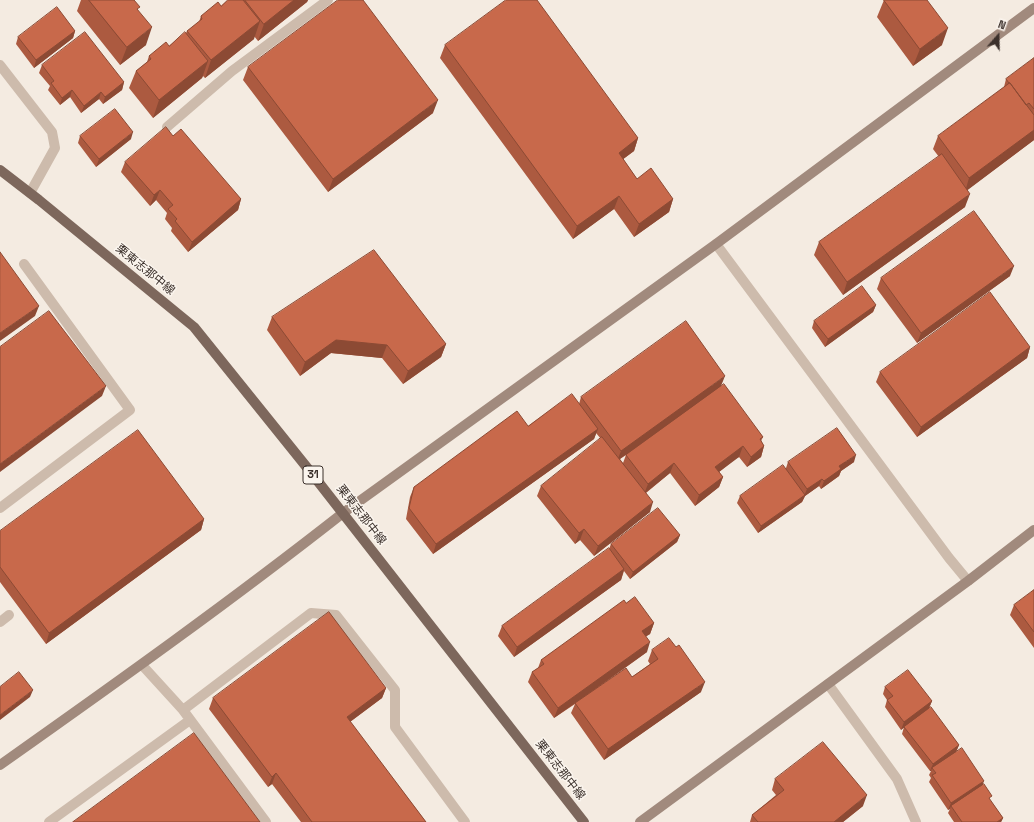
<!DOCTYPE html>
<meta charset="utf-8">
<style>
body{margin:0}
#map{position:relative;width:1034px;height:822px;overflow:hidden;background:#f4ebe1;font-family:"Space Grotesk",sans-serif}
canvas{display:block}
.north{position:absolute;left:978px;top:16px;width:40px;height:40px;-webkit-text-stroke:3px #fbf5ee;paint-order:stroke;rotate:20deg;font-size:11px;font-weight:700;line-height:16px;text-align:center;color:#3b302b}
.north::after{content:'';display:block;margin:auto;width:14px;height:18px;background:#3b302b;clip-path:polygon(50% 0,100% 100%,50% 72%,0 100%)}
</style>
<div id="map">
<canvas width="1034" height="822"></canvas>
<div class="north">N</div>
</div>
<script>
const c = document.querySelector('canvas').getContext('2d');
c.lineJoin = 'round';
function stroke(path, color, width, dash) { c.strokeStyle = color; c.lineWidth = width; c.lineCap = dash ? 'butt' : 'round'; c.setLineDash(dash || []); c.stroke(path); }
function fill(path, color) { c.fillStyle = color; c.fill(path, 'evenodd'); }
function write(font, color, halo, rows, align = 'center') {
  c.font = font + ' "Space Grotesk","Noto Sans JP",sans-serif'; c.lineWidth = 3; c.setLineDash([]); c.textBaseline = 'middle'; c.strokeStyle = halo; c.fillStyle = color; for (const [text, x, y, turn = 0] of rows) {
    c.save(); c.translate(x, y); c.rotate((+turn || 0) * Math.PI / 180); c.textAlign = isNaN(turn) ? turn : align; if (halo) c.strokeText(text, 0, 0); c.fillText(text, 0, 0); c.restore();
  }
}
const lane = new Path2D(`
 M0 65 52 132 55 148 30 193
 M167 127 232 71 328 0
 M0 508 130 410 24 264
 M0 622 9 615
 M142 665 183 710 266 822
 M183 710 311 613 336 615 395 690V727L465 822
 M49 822 190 720`);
const street = new Path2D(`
 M716 244 949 558 968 581
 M828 684 897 779 916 822`);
const secondary = new Path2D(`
 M0 765C116 683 231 601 343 513L716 244 1034 8
 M640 822 968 581 1034 530`);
const primary = new Path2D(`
 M0 170 39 200 194 327 309 470 584 822`);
const wall = new Path2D(`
 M81 0H134L138 11 146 45 120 65 77 11Z
 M228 0H308L307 2 258 41 254 36V39L205 78 203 76 202 78 153 118 129 88 136 71 147 62 149 56 169 46 186 33 187 31 199 22 201 16 221 6Z
 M884 0 942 45 913 66 877 17Z
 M75 31 73 38 34 68 16 44 18 37Z
 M445 45 638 138 634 151 623 159 637 179 673 199 669 212 634 237 614 209 573 239 440 58Z
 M1034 58V140L967 190 965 207 843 295 814 255 819 242 939 157 933 149 938 136 1004 87 1006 79Z
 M42 65 124 82 122 90 103 104 99 99 81 113 70 97 60 105 48 90 50 86 39 73Z
 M248 67 433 113 328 192 243 80Z
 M80 136 131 139 96 167 78 143Z
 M173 136 241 199 238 210 188 252 171 231 172 228 165 219 167 213 156 200 150 206 121 172 125 162Z
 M1010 276 917 343 877 289 881 278Z
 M876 305 873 312 825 347 812 328 814 321Z
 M272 317 446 344 441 357 403 384 382 358 331 353 300 376 267 330Z
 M1030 347 1027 358 917 437 876 382 880 372Z
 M722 386 763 437 761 441 764 446 761 457 747 467 739 457 735 459 719 472 723 477 719 487 695 506 670 473 646 493 650 512 594 556 580 540 575 544 537 496 541 486 601 439 596 433 594 439 433 554 406 519 410 497 414 487 528 426 579 404 581 397ZM626 455 623 463 620 459Z
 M788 462H854L841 471 839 476 821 489 819 486 805 496 802 502 758 533 737 503 740 496 786 468Z
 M204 519 201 530 46 644 0 582V531Z
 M680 535 677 542 630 579 624 571 621 580 514 657 498 636 502 626 609 549 611 544Z
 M1034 590V648L1010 615 1014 605Z
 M626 603 654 623 650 634 646 636 647 652 596 689 632 677 650 664 648 661 652 650 701 692 604 760 571 713 575 704 554 718 528 682 532 672 538 668 541 660Z
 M885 687 932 701 929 708 959 745 956 752 983 785 990 800 1003 818 1001 822H954L948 813 950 809 948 810 929 782 931 778 929 775 931 771H930L902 734 904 727 901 730 885 707 887 700 883 694Z
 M386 688 382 698 350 722 426 822H301L272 784 268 787 209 709 213 698Z
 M775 779 863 806 843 822H750L752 815 776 795 772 790Z`);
const shadedWall = new Path2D(`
 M294 0H308L307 2 258 41 264 24Z
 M260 21 254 39 205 78 211 60Z
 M152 27 146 45 120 65 127 47Z
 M948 28 942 45 913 66 920 49Z
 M75 31 73 38 34 68 36 60Z
 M208 61 202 78 153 118 159 100Z
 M124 82 122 90 103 104 105 97Z
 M72 90 70 97 60 105 62 98Z
 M101 92 99 99 81 113 84 106Z
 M438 100 433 113 328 192 333 179Z
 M1034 130V140L965 192 969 178Z
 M133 132 131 139 96 167 99 159Z
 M638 138 634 151 614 166 619 153Z
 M160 190 156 200 150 206 154 195Z
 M970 194 965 207 843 295 847 282Z
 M619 196 614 209 573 239 577 226Z
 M241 199 238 210 188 252 192 242Z
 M673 199 669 212 634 237 639 224Z
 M1014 266 1010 276 917 343 921 333Z
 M876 305 873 312 825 347 828 339Z
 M39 306 35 316 0 341V333Z
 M336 340 387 345 382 358 331 353 300 376 305 362Z
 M446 344 441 357 403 384 408 371Z
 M1030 347 1027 358 917 437 921 427Z
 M725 376 721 386 617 461 621 451Z
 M106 386 102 396 0 472V464Z
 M598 429 594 439 433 554 436 544Z
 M743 446 739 457 711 478 715 467Z
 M764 446 761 457 747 467 751 457Z
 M856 455 854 462 841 471 839 476 821 489 824 481 839 466Z
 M674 463 670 473 644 494 648 484Z
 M723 477 719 487 695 506 699 495Z
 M822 479 819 486 805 496 802 502 758 533 761 526 804 496 807 489Z
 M653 502 650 512 594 556 598 546Z
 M204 519 201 530 46 644 49 633Z
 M584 529 580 540 575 544 579 533Z
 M680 535 677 542 630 579 633 572Z
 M624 569 621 580 514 657 517 647Z
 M654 623 650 634 639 641 642 631Z
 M650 642 647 652 554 718 558 708Z
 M705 682 701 692 604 760 608 749Z
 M386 688 382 698 343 727 347 717Z
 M33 690 30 697 0 720V715Z
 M932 701 929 708 901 730 904 722Z
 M959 745 956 752 932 768 931 771H930L933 764Z
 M276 773 272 784 268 787 272 777Z
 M984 781 981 789 951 806 950 809 948 810 951 803Z
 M867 795 863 806 843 822H834Z
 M1003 818 1001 822H997Z`);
const building = new Path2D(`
 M89 0H134L140 7 137 9 152 27 127 47Z
 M228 0H243L260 21 211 60 187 31 202 19 201 16 218 2 221 6Z
 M245 0H294L264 24Z
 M338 0H363L438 100 333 179 248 67Z
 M506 0H537L638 138 619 153 637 179 651 168 673 199 639 224 619 196 577 226 445 45Z
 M884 0H927L948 28 920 49Z
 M57 7 75 31 36 60 18 37Z
 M85 32 124 82 105 97 101 92 84 106 72 90 62 98 51 83 54 81 42 65Z
 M185 32 208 61 159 100 136 71 151 59 149 56 166 42 169 46Z
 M1034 58V109L1029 103 1026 105 1010 83H1009L1006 79Z
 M1010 83 1034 115V130L969 178 938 136Z
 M115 109 133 132 99 159 80 136Z
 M166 127 173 136 181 129 241 199 192 242 175 221 177 219 168 209 173 205 160 190 154 195 125 162Z
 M942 154 970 194 847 282 819 242Z
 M974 211 1014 266 921 333 881 278Z
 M374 250 446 344 408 371 387 345 336 340 305 362 272 317Z
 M0 252 39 306 0 333Z
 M862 286 876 305 828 339 814 321Z
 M990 292 1030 347 921 427 880 372Z
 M49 311 106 386 0 464V347Z
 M686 321 725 376 621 451 581 397Z
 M724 384 763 437 760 439 764 446 751 457 743 446 715 467 723 477 699 495 674 463 648 484 626 455Z
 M572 394 598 429 436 544 409 508 414 487 517 411 528 426Z
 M837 428 856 455 839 466 841 469 824 481 822 479 807 489 788 462Z
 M138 430 204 519 49 633 0 567V531Z
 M602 437 653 502 598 546 584 529 579 533 541 486Z
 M783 465 805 495 761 526 740 496Z
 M658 508 680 535 633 572 611 544Z
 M609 548 624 569 517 647 502 626Z
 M1034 590V632L1014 605Z
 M635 597 654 623 642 631 650 642 558 708 532 672 544 664 541 660 624 600 626 603Z
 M329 612 386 688 347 717 426 822H312L276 773 272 777 213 698Z
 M669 638 676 647 679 645 705 682 608 749 575 703 626 668 632 677 658 659 652 650Z
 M908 670 932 701 904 722 887 700 893 696 885 687Z
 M19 672 33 690 0 715V687Z
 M931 707 959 745 933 764 904 727Z
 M194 733 260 822H73Z
 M823 742 867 795 834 822H758L752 815 784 790 775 779Z
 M962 748 984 781 951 803 932 775 936 773 932 768Z
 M984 784 992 796 989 798 1003 818 997 822H962L951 806Z`);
const shields = [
 [313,475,20]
];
const shieldNames = [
 ["31",313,475]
];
const streetNames = [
 ["栗東志那中線",145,270,39],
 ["栗東志那中線",361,515,52],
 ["栗東志那中線",560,770,52]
];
stroke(lane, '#cdbbac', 10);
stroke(street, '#cdbbac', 10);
stroke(secondary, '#a18a7d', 10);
stroke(primary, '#7d675c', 10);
fill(wall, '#ac5a40');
fill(shadedWall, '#8c4a34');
fill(building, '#c8694b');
stroke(building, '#8c4a34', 1);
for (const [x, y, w] of shields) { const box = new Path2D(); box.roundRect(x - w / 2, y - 9, w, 18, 3); c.fillStyle = '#fbf5ee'; c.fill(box); stroke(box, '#3b302b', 1); }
write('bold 11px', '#3b302b', null, shieldNames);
write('12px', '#3b302b', '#fbf5ee', streetNames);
</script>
